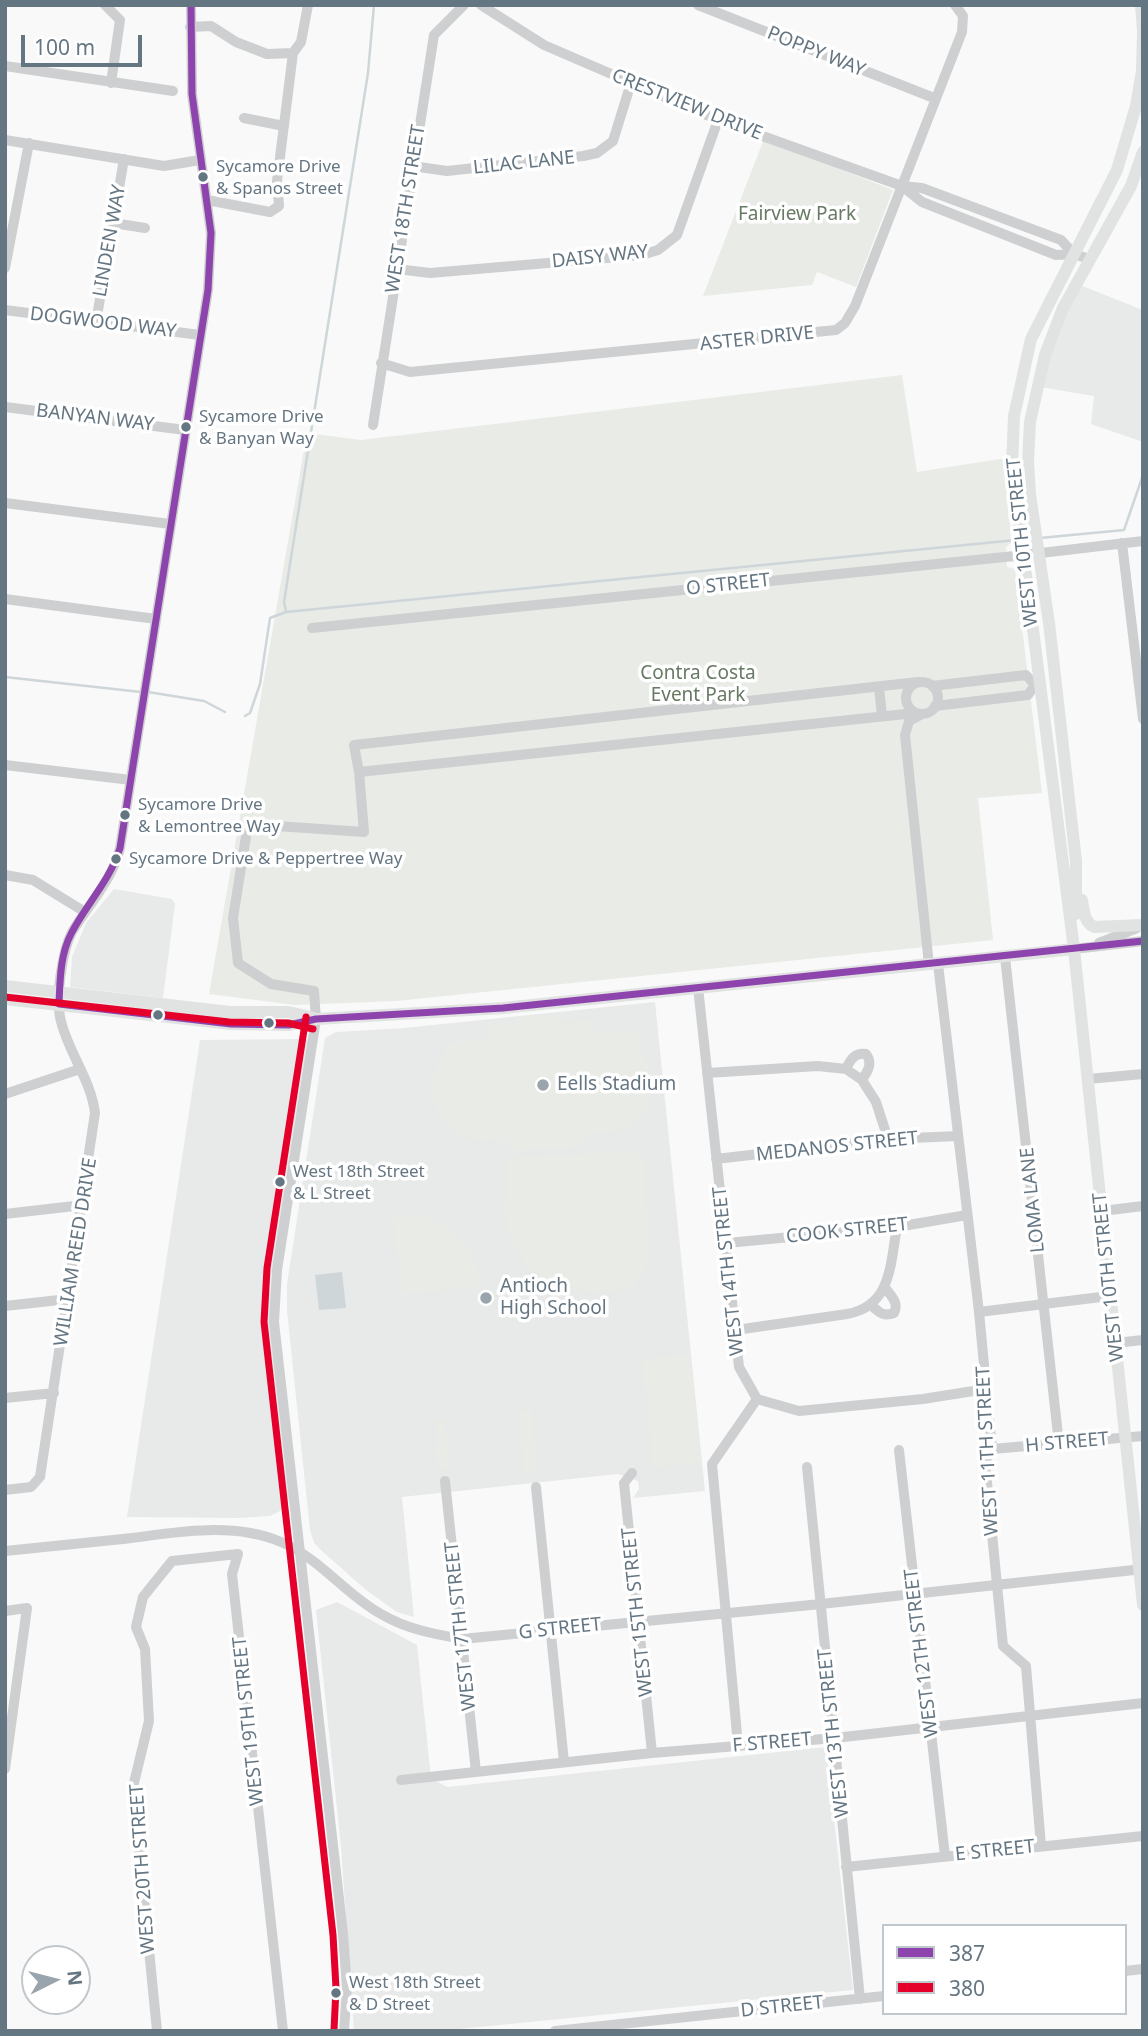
<!DOCTYPE html>
<style>
body{margin:0}
#map{position:relative;width:1148px;height:2036px;overflow:hidden;background:#f9f9f9;font-family:"Noto Sans",sans-serif}
canvas{display:block}
.frame{position:absolute;inset:0;border:7px solid #657683;pointer-events:none}
.legend{position:absolute;left:882px;top:1924px;width:245px;height:91px;box-sizing:border-box;background:#fff;border:2px solid #c1c8cd;margin:0;padding:9px 12px;list-style:none;font-size:21px;color:#657683}
.legend li{display:flex;align-items:center;gap:14px;height:35px}
.legend b{width:35px;border:2px solid #c1c8cd}
.north{position:absolute;left:21px;top:1945px;width:70px;height:70px;box-sizing:border-box;background:#fff;border:2px solid #c1c8cd;border-radius:50%;rotate:84deg;font-size:19px;font-weight:700;line-height:28px;text-align:center;color:#657683}
.north::after{content:'';display:block;margin:auto;width:24px;height:32px;background:#99a4ac;clip-path:polygon(50% 0,100% 100%,50% 72%,0 100%)}
.scale{position:absolute;left:21px;top:35px;width:121px;height:32px;box-sizing:border-box;border:4px solid #657683;border-top:0;padding-left:9px;font-size:21px;line-height:24px;white-space:nowrap;color:#657683;-webkit-text-stroke:5px #fff;paint-order:stroke}
</style>
<div id="map">
<canvas width="1148" height="2036"></canvas>
<div class="frame"></div>
<ul class="legend">
<li><b style="height:9px;background:#8e44ad"></b>387</li>
<li><b style="height:9px;background:#e4002b"></b>380</li>
</ul>
<div class="north">N</div>
<div class="scale">100 m</div>
</div>
<script>
const c = document.querySelector('canvas').getContext('2d');
c.lineJoin = 'round';
function fill(path, color) { c.fillStyle = color; c.fill(path, 'evenodd'); }
function stroke(path, color, width, dash) { c.strokeStyle = color; c.lineWidth = width; c.lineCap = dash ? 'butt' : 'round'; c.setLineDash(dash || []); c.stroke(path); }
function write(font, color, halo, rows, align = 'center') {
  c.font = font + ' "Noto Sans",sans-serif'; c.lineWidth = 7; c.setLineDash([]); c.textBaseline = 'middle'; c.strokeStyle = halo; c.fillStyle = color; for (const [text, x, y, turn = 0] of rows) {
    c.save(); c.translate(x, y); c.rotate((+turn || 0) * Math.PI / 180); c.textAlign = isNaN(turn) ? turn : align; if (halo) c.strokeText(text, 0, 0); c.fillText(text, 0, 0); c.restore();
  }
}
const built = new Path2D(`
 M1080 285 1143 310V442L1091 424 1094 396 1040 387 1056 334Z
 M114 889 172 899 175 904 163 998 70 987 72 957 86 923Z
 M655 1002 705 1491 633 1498 639 1489 638 1481 618 1474 402 1497 414 1617 397 1612 366 1590 322 1551 314 1543 310 1530 287 1311V1284L325 1038 336 1032 404 1028Z
 M310 1039 270 1284 290 1495 288 1503 282 1510 270 1516 240 1518 127 1517 200 1040Z
 M337 1602 417 1645 431 1778 447 1787 826 1747 853 1990 439 2031H354L341 1847 316 1610Z`);
const green = new Path2D(`
 M764 139 893 190 856 287 817 272 812 285 703 296Z
 M902 375 917 472 1006 458 1011 543 1006 547 1007 567 1015 569 1042 793 978 798 993 940 396 1001 295 1005 209 994 307 433 361 440Z
 M559 1015V1022L593 1020 594 1034 641 1031V1044L636 1045C662 1073 658 1118 618 1130 609 1133 599 1133 590 1134V1138L582 1139 583 1147 510 1151 509 1143H502L501 1139C494 1139 487 1141 479 1140 450 1139 426 1106 433 1077 437 1061 446 1063 445 1043L487 1040 486 1026 518 1024V1017Z
 M637 1151 645 1158 648 1265 633 1288C580 1301 517 1284 506 1222 503 1200 509 1179 508 1158Z
 M420 1215C460 1227 474 1246 481 1286L407 1294 401 1291 393 1218Z
 M690 1354 701 1463 653 1468 642 1359Z
 M531 1409 538 1474 524 1475 518 1411Z
 M445 1418 451 1472 440 1468C430 1452 443 1438 433 1419Z`);
const water = new Path2D(`
 M342 1272 346 1308 319 1310 315 1275Z`);
const stream = new Path2D(`
 M1040 538 1124 530 1143 475
 M286 611 284 602 368 73 374 5
 M5 677 141 692
 M148 692 204 701 225 712
 M245 716 250 713 260 684 270 618 286 612 1016 540`);
const minor = new Path2D(`
 M105 5 120 20 111 83
 M481 5 544 45 718 120 902 186 922 188 1061 240 1074 254
 M698 5 934 98
 M190 27 211 26 236 42 267 54 293 53 301 42 308 5
 M5 66 173 91
 M244 118 284 126
 M5 140 164 166 200 160
 M412 166 447 171 583 156 597 153 613 141 631 83
 M902 186 922 202 1056 255 1074 254 1089 259
 M207 200 270 212 279 206 277 181 293 53
 M113 223 145 228
 M5 268 29 143
 M397 269 430 273 642 255 658 250 677 235 718 120
 M5 310 200 335
 M96 322 124 159
 M381 363 410 372 836 330 845 323 855 306 962 32 963 16 955 5
 M5 407 185 430
 M373 425 434 35 464 5
 M5 503 170 524
 M1122 543 1143 719
 M5 599 156 619
 M312 628 1024 555 1143 541
 M906 698a16 16 0 1 1 32 0a16 16 0 1 1-32 0Z
 M932 686 1026 675 1035 685 1028 695 935 706
 M879 687 882 716
 M920 715 909 721 905 735 929 965
 M5 765 131 780
 M359 772 915 713
 M5 875 33 880 85 912
 M1099 943 1137 928
 M1074 949 1143 941
 M1005 957 1059 1444
 M938 964 979 1312 992 1449 985 1462 1003 1646 1026 1666 1041 1846
 M698 987 739 1367 757 1399 712 1464 738 1745
 M846 1069C850 1060 855 1052 866 1054 873 1063 868 1071 862 1080
 M707 1073 818 1066 846 1069 862 1080 876 1102 888 1139
 M1088 1079 1143 1074
 M5 1094 80 1069
 M716 1159 888 1139 958 1136
 M1102 1211 1143 1206
 M5 1214 83 1205
 M727 1243 897 1227 967 1215
 M871 1305C879 1312 883 1317 894 1313 899 1303 892 1297 886 1289
 M5 1306 68 1299
 M979 1312 1109 1296
 M736 1330 847 1314C892 1306 890 1264 897 1227
 M1115 1343 1143 1340
 M5 1398 54 1393
 M757 1399 799 1411 923 1399 986 1389
 M992 1449 1143 1436
 M899 1450 945 1856
 M807 1467 860 1999
 M632 1473 624 1483 652 1753
 M445 1481 476 1772
 M536 1487 564 1762
 M5 1490 31 1487 40 1477 95 1113C91 1079 66 1049 60 1017 56 996 62 951 72 932 89 904 112 881 120 848L208 290 211 233 192 94 191 5
 M5 1551C44 1547 84 1543 123 1539 175 1533 231 1521 281 1542 321 1559 345 1594 381 1614 406 1629 434 1634 462 1639L821 1604 1143 1569
 M5 1611 27 1608 5 1769
 M401 1780 652 1753 835 1738 1143 1703
 M846 1867 1143 1836
 M1125 1971 1143 1969
 M157 2031 133 1787 149 1721 145 1649 136 1627 143 1597 172 1561 238 1554 232 1574 283 2031
 M344 2031 347 1988 343 1934 274 1322 277 1270 316 1019 314 991 271 984 238 963 233 918 248 824 364 832 359 772 354 745 918 682
 M555 2031 884 1996`);
const major = new Path2D(`
 M1141 5 1143 31
 M1143 32 1142 71 1136 106 1117 170 1031 339 1014 416 1012 466 1074 949 1143 1605
 M1082 900C1084 911 1084 922 1094 927L1143 925
 M1076 914V861L1049 623 1030 494 1028 462 1030 422 1045 355 1063 308 1131 186 1143 152
 M5 986 230 1012H289L314 1018
 M5 999 231 1024 289 1025 316 1019 503 1008 1074 949`);
const bus1 = new Path2D(`
 M191 5 192 94 211 233 208 290 120 848C110 881 86 904 71 934 60 955 60 981 59 1004L231 1024 289 1025 316 1019 503 1008 1143 941`);
const bus2 = new Path2D(`
 M5 997 229 1022 288 1023 313 1029
 M306 1017 267 1268 264 1322 333 1935 336 1988 334 2030`);
const markers = [
 [203,177,6,"#657683"],
 [186,427,6,"#657683"],
 [125,815,6,"#657683"],
 [116,859,6,"#657683"],
 [158,1015,6,"#657683"],
 [269,1023,6,"#657683"],
 [543,1085,7,"#99a4ac"],
 [280,1182,6,"#657683"],
 [486,1298,7,"#99a4ac"],
 [336,1993,6,"#657683"]
];
const busNames = [
 ["Sycamore Drive",216,167],
 ["& Spanos Street",216,189],
 ["Sycamore Drive",199,417],
 ["& Banyan Way",199,439],
 ["Sycamore Drive",138,805],
 ["& Lemontree Way",138,827],
 ["Sycamore Drive & Peppertree Way",129,859],
 ["West 18th Street",293,1172],
 ["& L Street",293,1194],
 ["West 18th Street",349,1983],
 ["& D Street",349,2005]
];
const streetNames = [
 ["POPPY WAY",816,52,22],
 ["CRESTVIEW DRIVE",687,105,22],
 ["LILAC LANE",524,163,-6],
 ["WEST 18TH STREET",406,209,-81],
 ["LINDEN WAY",110,241,-80],
 ["DAISY WAY",600,257,-6],
 ["DOGWOOD WAY",103,323,7],
 ["ASTER DRIVE",757,339,-6],
 ["BANYAN WAY",95,418,7],
 ["WEST 10TH STREET",1023,542,-96],
 ["O STREET",728,585,-6],
 ["MEDANOS STREET",837,1147,-6],
 ["LOMA LANE",1033,1200,-96],
 ["COOK STREET",847,1231,-6],
 ["WILLIAM REED DRIVE",76,1252,-81],
 ["WEST 14TH STREET",729,1271,-96],
 ["WEST 10TH STREET",1109,1277,-96],
 ["H STREET",1067,1443,-5],
 ["WEST 11TH STREET",988,1451,-93],
 ["WEST 15TH STREET",638,1612,-96],
 ["WEST 17TH STREET",461,1626,-96],
 ["G STREET",560,1629,-6],
 ["WEST 12TH STREET",922,1653,-97],
 ["WEST 19TH STREET",249,1721,-96],
 ["WEST 13TH STREET",834,1733,-96],
 ["F STREET",772,1743,-5],
 ["E STREET",995,1851,-6],
 ["WEST 20TH STREET",143,1869,-94],
 ["D STREET",782,2007,-6]
];
const parkNames = [
 ["Fairview Park",797,215],
 ["Contra Costa",698,674],
 ["Event Park",698,696]
];
const poiNames = [
 ["Eells Stadium",557,1085],
 ["Antioch",500,1287],
 ["High School",500,1309]
];
fill(built, '#e8e9e9');
fill(green, '#e8ebe6');
fill(water, '#ced6d9');
stroke(stream, '#ced6d9', 2.5);
stroke(minor, '#cecfd0', 10);
stroke(major, '#e1e2e2', 12);
stroke(bus1, '#8e44ad', 7);
stroke(bus2, '#e4002b', 7);
for (const [x, y, r, color] of markers) { const dot = new Path2D(); dot.arc(x, y, r, 0, 2 * Math.PI); c.fillStyle = color; c.fill(dot); stroke(dot, '#fff', 2.5); }
write('17px', '#657683', '#fff', busNames, 'left');
write('19px', '#657683', '#fff', streetNames);
write('19px', '#687a64', '#fff', parkNames);
write('19px', '#657683', '#fff', poiNames, 'left');
</script>
